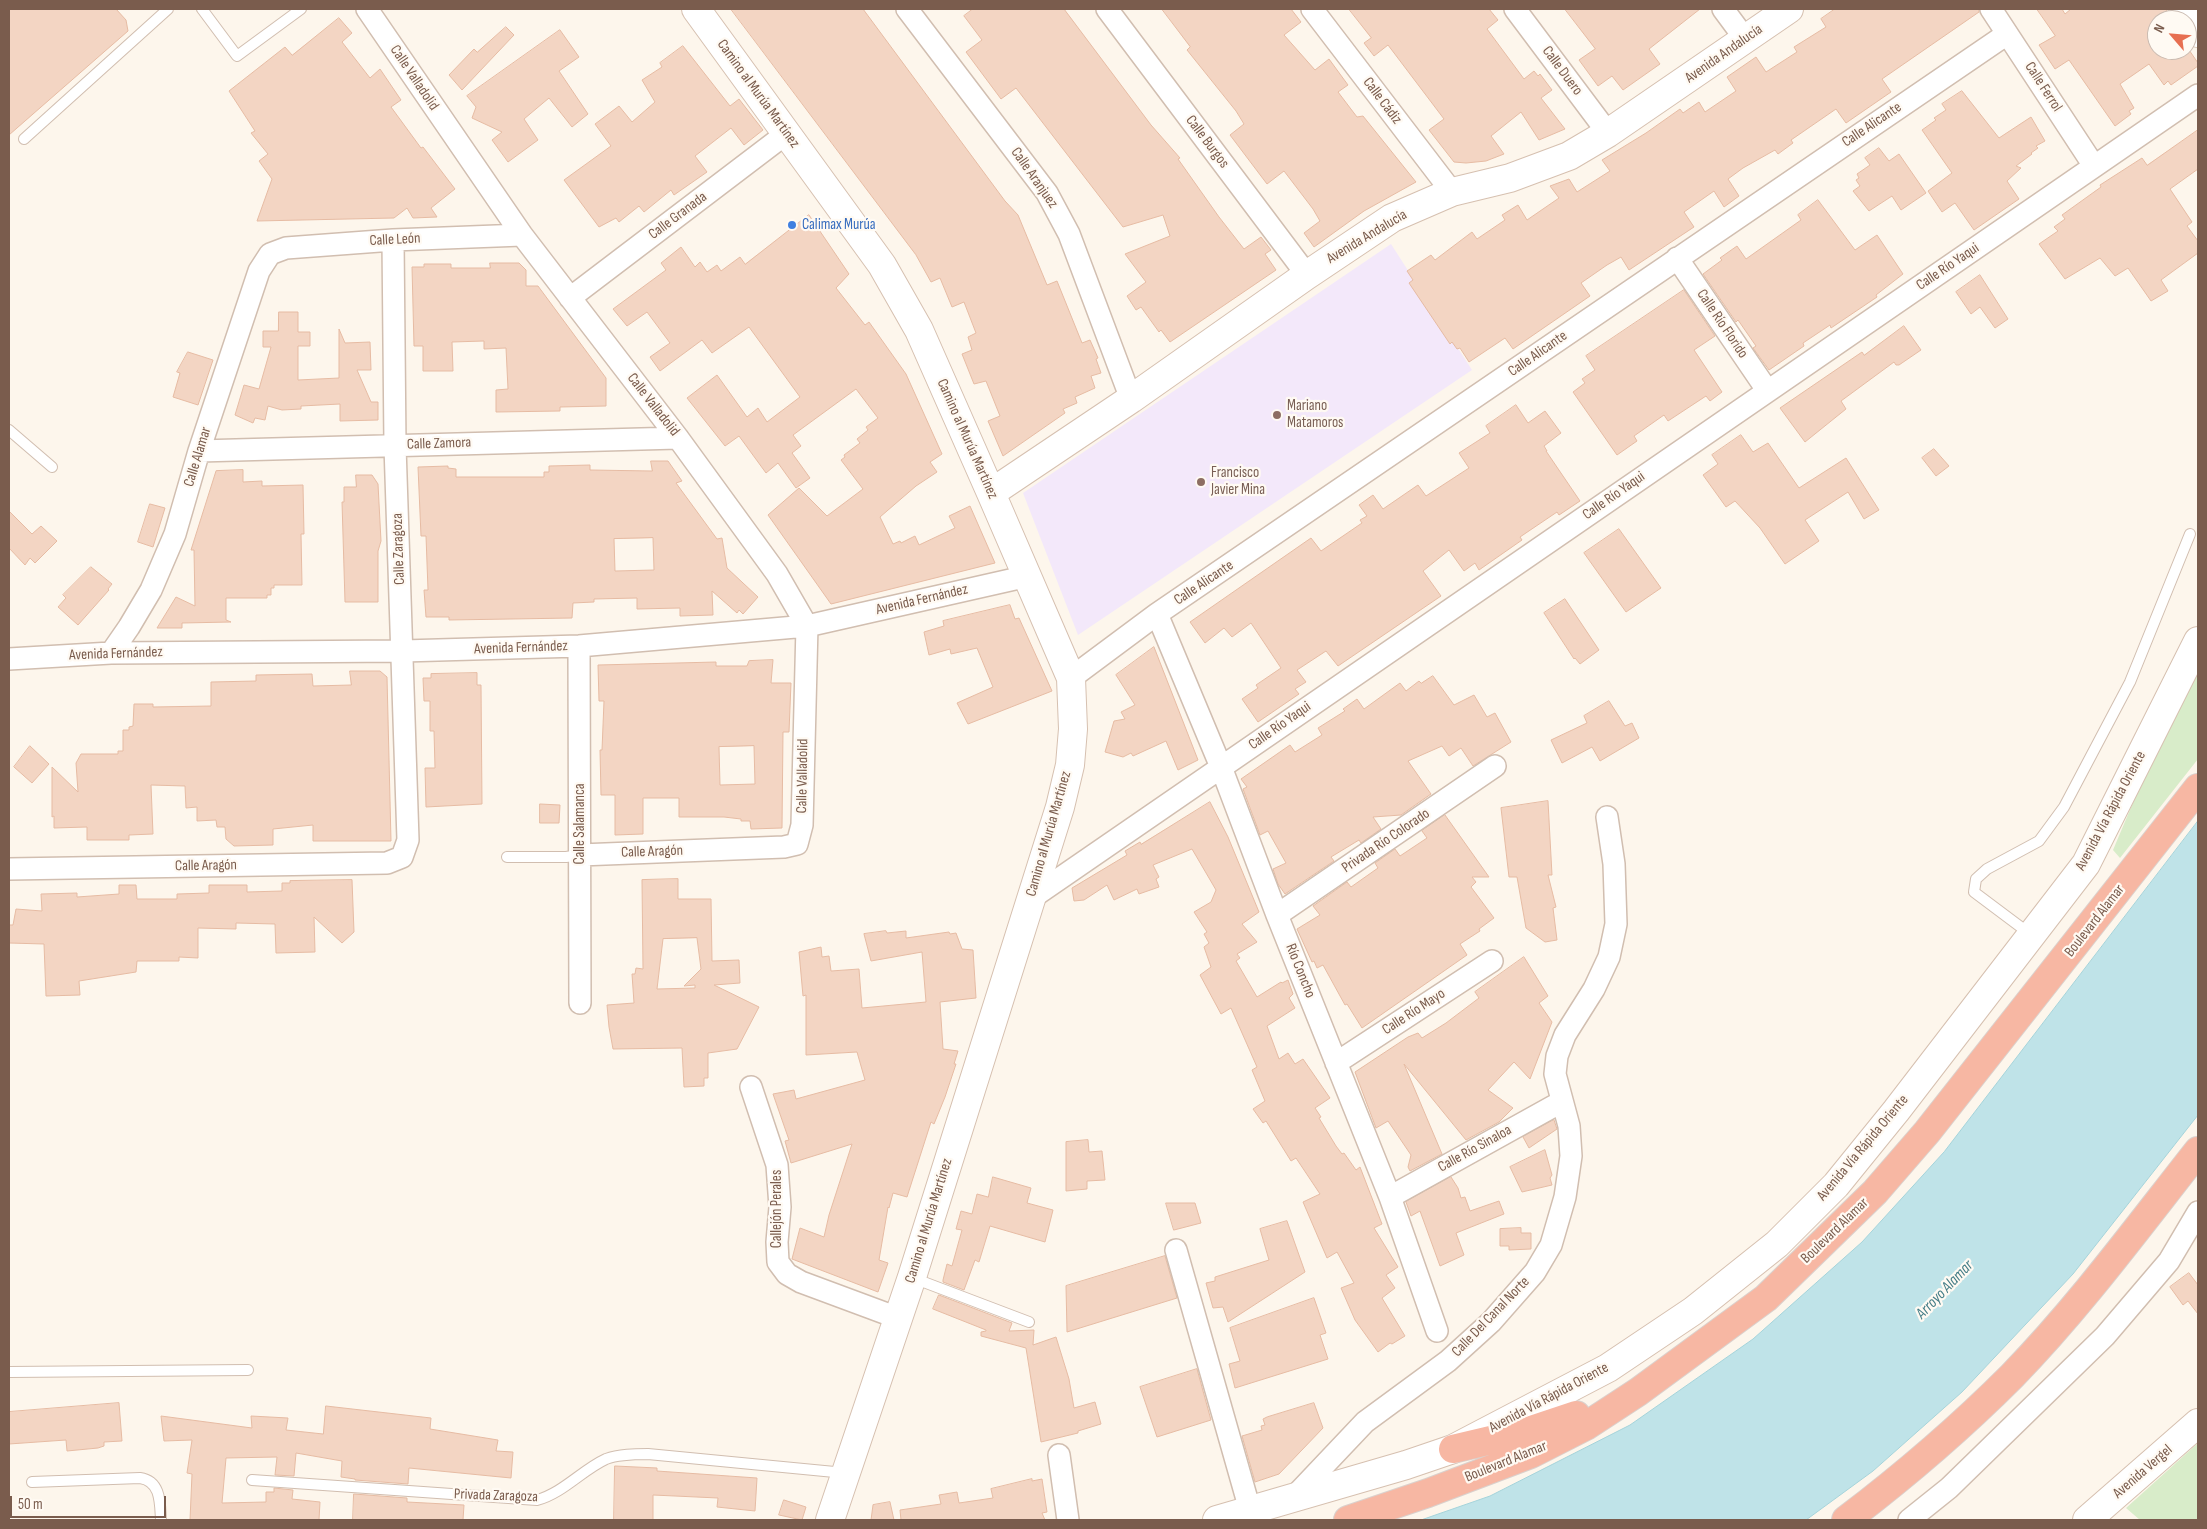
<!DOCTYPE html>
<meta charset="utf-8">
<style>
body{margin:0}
#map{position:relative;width:2207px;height:1529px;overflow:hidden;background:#fdf6ec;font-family:"Sofia Sans Condensed",sans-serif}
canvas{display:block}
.frame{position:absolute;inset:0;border:10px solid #7a5c4d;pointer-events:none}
.north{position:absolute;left:2147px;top:10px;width:50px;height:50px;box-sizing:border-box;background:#fffaf3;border:1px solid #cabbb1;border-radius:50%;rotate:297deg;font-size:14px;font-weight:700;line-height:20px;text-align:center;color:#7a5c4d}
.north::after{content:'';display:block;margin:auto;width:18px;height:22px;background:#e76f51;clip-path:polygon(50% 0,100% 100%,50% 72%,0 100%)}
.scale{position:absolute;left:10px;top:1496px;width:156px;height:22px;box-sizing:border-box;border:2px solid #7a5c4d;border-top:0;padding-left:6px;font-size:15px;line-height:18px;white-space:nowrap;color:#7a5c4d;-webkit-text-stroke:4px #fffaf3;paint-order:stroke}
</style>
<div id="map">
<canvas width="2207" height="1529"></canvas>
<div class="frame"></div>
<div class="north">N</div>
<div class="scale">50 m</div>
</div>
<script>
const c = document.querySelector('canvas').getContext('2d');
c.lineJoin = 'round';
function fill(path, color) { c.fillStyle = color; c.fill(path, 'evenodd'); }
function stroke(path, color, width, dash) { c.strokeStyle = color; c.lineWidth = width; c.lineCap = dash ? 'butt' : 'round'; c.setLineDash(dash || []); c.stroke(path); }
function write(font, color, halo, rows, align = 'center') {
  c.font = font + ' "Sofia Sans Condensed",sans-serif'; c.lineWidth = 4.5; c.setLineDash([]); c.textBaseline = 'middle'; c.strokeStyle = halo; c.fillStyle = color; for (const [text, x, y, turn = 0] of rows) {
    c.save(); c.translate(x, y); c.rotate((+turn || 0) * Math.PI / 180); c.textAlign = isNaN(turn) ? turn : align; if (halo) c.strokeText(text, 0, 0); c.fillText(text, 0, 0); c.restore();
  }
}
const education = new Path2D(`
 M1391 244 1472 370 1078 635 1023 493Z`);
const green = new Path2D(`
 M2198 664V759L2120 858 2113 850 2154 753Z
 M2198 1443V1520H2140L2126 1508Z`);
const water = new Path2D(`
 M2198 821V1115L2073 1274 1962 1392 1873 1471 1806 1520H1421L1490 1496 1630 1425 1753 1339 1862 1242 1944 1152Z`);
const building = new Path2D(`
 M9 9H116L126 20 128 31 9 135Z
 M731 9H863L1005 201 1018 215 1047 285 1057 281 1082 343 1090 340 1098 358 1096 359 1101 373 1091 376 1095 388 1075 397 1077 403 1063 409 1065 413 1003 456 988 421 1000 416 986 381 974 384 962 354 972 350 968 337 976 333 964 302 952 307 940 278 931 282 916 255Z
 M973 9H1064L1151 125 1180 158 1178 159 1219 217 1244 249 1261 237 1271 250 1265 254 1276 270 1170 342 1161 330 1159 332 1141 307 1136 310 1127 296 1146 282 1125 254 1170 236 1163 215 1123 227 1016 88 1001 99 966 52 982 40 964 16Z
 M1162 9H1291L1301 22 1284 35 1315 70 1329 59 1348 85 1338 92 1357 117 1363 116 1416 182 1364 211 1314 247 1304 233 1320 221 1313 209 1284 171 1267 184 1230 135 1244 124 1236 111 1187 50 1190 47Z
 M1349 9H1489L1498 20 1487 29 1524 79 1534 71 1538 76 1540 74 1552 90 1541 98 1565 129 1539 140 1521 112 1491 136 1504 154 1486 161 1466 163 1454 162 1429 130 1444 119 1388 45 1374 56 1364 43 1371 38Z
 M1565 9H1700L1649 49 1660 64 1623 90 1612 76 1598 86 1579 60 1595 49Z
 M1835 9H1979V12L1882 79 1891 92 1846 123 1836 109 1791 140 1793 143 1778 154 1775 150 1743 168 1728 179 1739 196 1724 207 1714 191 1684 212 1694 227 1629 270 1621 257 1607 265 1581 283 1590 296 1513 349 1505 338 1469 362 1460 348 1457 349 1452 342 1450 344 1409 283 1413 280 1407 271 1431 255 1435 260 1472 232 1477 239 1505 220 1502 215 1518 205 1527 220 1559 198 1550 186 1569 179 1577 192 1610 171 1602 160 1646 133 1680 109 1683 113 1699 102 1705 112 1736 91 1727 77 1756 57 1766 72 1797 52 1794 47 1826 27 1821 19Z
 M2037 9H2062L2065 14 2071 9H2166L2171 20H2157V50H2187V47L2198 63V66L2171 85 2168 81 2164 85 2149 64 2120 84 2134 108 2129 111 2131 114 2115 126 2069 60 2055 69 2039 45 2055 36Z
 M339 18 352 33 342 42 370 78 380 69 401 100 391 107 421 148 423 147 455 189 431 208 437 217 413 218 407 208 394 218 257 221 272 179 259 161 268 154 251 133 255 131 229 91 285 47 292 55Z
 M506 27 514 35 462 90 449 75 474 49 477 52Z
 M560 30 579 57 559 71 588 114 572 127 549 98 524 119 538 140 508 162 492 140 502 132 472 118 476 107 467 96Z
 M683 46 730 106 739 99 763 130 744 145 731 128 695 156 707 172 674 195 671 190 644 212 639 206 619 222 616 218 599 227 564 180 611 146 595 124 619 106 632 122 655 102 642 80 662 67 660 63Z
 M1962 91 1999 138 2031 117 2045 141 2036 146 2038 148 2031 153 2032 154 2016 166 2021 168 2007 181 2019 199 1974 230 1955 203 1942 212 1928 191 1952 173 1922 130 1936 120 1934 118 1946 110 1942 104Z
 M2198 130V169L2170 189 2192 222 2187 226 2198 241V253L2161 280 2168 291 2151 301 2128 268 2115 276 2100 258 2065 279 2039 244 2058 231 2054 227 2065 219 2062 215 2101 187 2100 185 2142 158 2147 165Z
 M1879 148 1889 161 1899 154 1926 193 1901 210 1892 196 1869 211 1853 191 1860 186 1856 180 1859 178 1857 174 1870 165 1865 158Z
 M1818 200 1855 250 1877 235 1903 274 1876 295 1877 297 1831 328 1830 325 1803 343 1804 346 1769 370 1753 348 1756 346 1738 320 1736 322 1703 274 1722 260 1720 258 1737 246 1746 259 1801 220 1798 215Z
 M809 215 849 274 836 288 865 325 869 322 906 374 942 454 930 462 937 472 916 486 880 517 893 544 900 541 901 543 915 536 919 545 955 528 949 516 970 506 995 563 831 604 768 515 799 488 827 516 863 489 841 460 845 457 844 455 860 443 857 439 868 430 866 427 878 418 856 389 793 435 801 446 792 453 810 478 796 488 778 463 766 473 739 436 725 446 687 398 717 375 747 417 758 408 767 422 800 397 749 327 712 353 702 340 660 371 650 357 670 343 647 312 627 326 613 309 666 270 661 263 681 247 695 267 700 262 707 272 717 265 721 271 740 257 745 264Z
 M490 263H519L526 270V286H538L606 378V406L560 407V411L496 412V390L508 389 506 348 484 349V341L452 342 453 371H423V346H414L412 267H424V264H451V268H490Z
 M1980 275 2008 319 1995 328 1980 307 1971 314 1956 292Z
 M1684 290 1715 336 1694 350 1722 392 1710 401 1706 396 1668 421 1664 415 1634 436 1637 441 1617 455 1573 392 1585 383 1582 379 1595 370 1586 356Z
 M279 312H298V332H310V346H298V380L339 378V329L345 343 370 342 371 370H357L371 402H378V420L340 421V404L301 406V409L282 410 268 406 265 420 255 418 253 423 235 415 244 385 259 389 271 347H263V331H278Z
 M1904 326 1921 350 1899 365H1896L1894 362 1841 401 1846 409 1805 442 1780 408 1862 352 1864 355Z
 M188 352 213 360 198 405 173 397 180 373 177 372Z
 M1516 405 1528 423 1545 411 1561 433 1544 446 1547 451H1546L1580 501 1559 515 1557 512 1520 537 1522 540 1479 570 1475 563 1464 571 1449 550 1423 571 1441 596 1338 666 1326 651 1297 670 1306 682 1295 689 1299 694 1258 722 1242 699 1258 688 1256 685 1281 668 1251 623 1232 637 1224 628 1205 643 1190 622 1311 538 1321 551 1362 523 1360 520 1367 516 1359 505 1373 495 1383 509 1418 485 1426 496 1469 468 1459 453 1490 433 1486 426Z
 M1741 435 1753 452 1768 443 1799 488 1846 458 1879 510 1864 519 1848 492 1805 520 1819 541 1785 564 1760 528 1735 501 1726 507 1703 475 1718 464 1712 455Z
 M1934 449 1949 466 1936 476 1922 458Z
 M651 461H668L682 481 676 483 717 539 722 538 727 568 758 597 743 614 739 610 737 613 712 591 713 615 680 616V608L637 609V598L594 599V602L573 603 572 618 449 620V617H426L424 590H428L426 536H421L418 467 448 466V468L456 469V477H544V472H549V466L590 465V470L652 471ZM653 538 654 570 615 571 614 539Z
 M243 470V482L262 481V486L303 485 304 534H301L302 585H274V588H271V595H267V598H226V620L231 622 182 623V628H157L176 597 195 606 194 550H191L216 471Z
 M356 475H372L378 484 381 541 378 551V602H345L342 502H344V487H356Z
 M150 504 165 508 153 547 138 542Z
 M9 511 32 534 41 526 57 541 35 563 30 558 25 565 9 548Z
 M1619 529 1661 588 1626 612 1584 553Z
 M91 567 112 584 108 589 109 590 78 625 58 607 66 598 63 595Z
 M1565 599 1599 650 1580 664 1575 658 1574 659 1544 613Z
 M1010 605 1015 619 1019 618 1052 691 968 724 957 703 993 687 977 648 951 654 950 649 929 655 924 632 944 626 943 621Z
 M1154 647 1198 760 1178 770 1166 741 1133 756 1131 753 1123 757 1105 752 1114 721 1125 719 1121 712 1135 705 1116 675Z
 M773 660 771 683H791L789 732H783L782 828 751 829 750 821H741V819L724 817H679V798H643V834L615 835V795H601L600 750H602L604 701H599L598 665 716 662V666H747L749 661ZM754 746 755 784 720 785 719 747Z
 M350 671H380L387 677 391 841H313V825L273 829V845L234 846 226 839 225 827H217L216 820 197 821V807L186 808 185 786 151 785 153 834 129 835V840H87V827L54 828V816L52 817V767L78 792 76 763 81 754H118V751H123V730H129V727L133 726 134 704H153V707L211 706V682L256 681V675L312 674 313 686 351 685Z
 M477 673V685H481L482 804 426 807 425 768H435L434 731H430V701H424L423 678H431V674Z
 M1433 676 1454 705 1474 695 1487 717 1495 713 1511 742 1473 766 1461 748 1449 756 1442 746 1408 761 1431 794 1401 815 1373 817 1381 829 1361 843 1359 840 1331 857 1334 861 1285 894 1278 884 1273 869 1286 863 1268 831 1260 835 1243 789 1247 787 1241 779 1290 745 1295 752 1322 735 1318 728 1345 711 1343 709 1357 699 1364 709 1400 683 1406 691 1419 681 1421 683Z
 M1609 701 1625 726 1632 723 1639 738 1600 761 1592 747 1562 763 1551 740 1587 723 1584 716Z
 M30 746 49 764 32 783 14 767Z
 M1548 801 1552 875H1548L1556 907 1553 908 1557 940 1545 942 1526 928 1517 877H1509L1501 808Z
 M1210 802 1228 837 1259 912 1242 924 1257 942 1237 954 1240 958 1236 961 1257 997 1281 982 1282 983 1288 980 1293 994 1289 998 1295 1008 1267 1026 1279 1059 1288 1053 1295 1064 1303 1059 1330 1098 1315 1108 1321 1117 1319 1118 1336 1146 1342 1154 1344 1153 1356 1170 1360 1167 1382 1224 1374 1228 1398 1267 1386 1275 1395 1288 1382 1298 1405 1336 1392 1344 1390 1343 1378 1352 1355 1320 1341 1288 1354 1283 1337 1252 1327 1258 1303 1202 1320 1194 1296 1158 1291 1161 1266 1121 1263 1123 1253 1109 1265 1101 1252 1070 1257 1067 1231 1008 1221 1014 1200 975 1211 967 1204 947 1209 943 1204 934 1207 932 1194 912 1211 902 1216 890 1192 849 1153 865 1159 877 1156 879 1159 887 1139 894 1137 889 1114 900 1107 885 1084 900 1074 901 1072 888 1127 855 1125 851 1140 842 1141 844Z
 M540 804 560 805 559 823H540Z
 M1445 815 1489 877H1472L1476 882 1471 887 1494 918 1479 929 1480 931 1460 944 1467 955 1362 1028 1347 1004 1345 1005 1323 965 1317 968 1314 961 1312 962 1297 929 1320 915 1313 906 1347 882 1351 887 1378 868 1375 863 1395 849 1400 856 1427 838 1422 831Z
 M678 879V899H711L712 961 739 960 740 983 714 985 759 1007 737 1049 708 1053V1078H704V1086L684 1087 682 1048 613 1049 609 1027 607 1005 634 1003 632 974H635L636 968 643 969 642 880ZM697 938 701 969 684 986 695 985V988L657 989 663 939Z
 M352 880 354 932 342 943 314 917 315 952 276 953 275 924 236 923V929L198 928V958L179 957V961H137L136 972 79 981 80 995 46 996 44 944 9 943V925H13L16 909 42 911 41 894 77 893V897L119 894V885H136L137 899H177V894L209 893V885H247V892L282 891V883H290V881Z
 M886 931 887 933 906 931V938L949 932 950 934 956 933 962 949 973 950 976 998 940 1002 943 1049 958 1051 954 1064H956L945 1097 934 1124 931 1122 907 1197 893 1193 889 1208 888 1207 879 1260 888 1263 878 1292 792 1259 800 1228 824 1237 829 1215 852 1144 791 1163 785 1141 789 1140 773 1094 794 1090 796 1099 865 1080 857 1052 806 1055V995L803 996 799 952 821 947 822 957 829 956 831 971 859 969 862 1008 926 1002 922 952 871 961 864 934Z
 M1524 957 1548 996 1539 1003 1552 1022 1530 1079 1514 1062 1488 1090 1513 1108 1499 1122 1466 1140 1404 1064 1442 1154 1410 1171 1408 1167 1411 1155 1388 1121 1376 1128 1355 1072 1408 1037 1418 1033 1422 1038 1446 1023 1479 998 1475 992Z
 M1554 1120 1557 1129 1529 1148 1523 1137Z
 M1088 1140 1089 1152 1102 1151 1105 1180 1087 1181V1189L1066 1191V1142Z
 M1545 1150 1552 1175 1550 1178 1552 1185 1522 1192 1510 1167Z
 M993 1177 1031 1188 1027 1203 1053 1210 1045 1242 990 1226 979 1262 975 1260 964 1290 943 1282V1280L947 1264 952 1266 962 1230 956 1229 961 1211 972 1214 977 1194 988 1197Z
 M1451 1177 1458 1188 1461 1198 1465 1197 1470 1211 1499 1201 1504 1214 1456 1233 1464 1255 1440 1266 1420 1211 1411 1216 1406 1202Z
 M1166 1203H1195L1201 1223 1174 1230Z
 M1287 1221 1305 1272 1228 1322 1223 1307 1213 1308 1206 1283 1215 1281V1277L1269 1260 1260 1229Z
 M1521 1228V1233H1531V1249L1509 1250V1246H1500V1229Z
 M1165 1256 1177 1298 1067 1332 1066 1286Z
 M2189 1273 2198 1285V1314L2188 1301 2183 1305 2170 1287Z
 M939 1295 1012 1323 1009 1331 1034 1330 1033 1345 1056 1337 1069 1379 1074 1408 1095 1402 1101 1424 1078 1431V1433L1041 1442 1026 1348 981 1336V1332L986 1331V1330L933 1309Z
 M1314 1298 1326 1333 1320 1335 1328 1359 1235 1388 1229 1364 1240 1361 1230 1328Z
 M1197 1369 1211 1420 1157 1437 1140 1387Z
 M119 1403 122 1441 104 1442V1446L98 1448 67 1451 66 1440 9 1444V1412Z
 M1314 1403 1323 1428 1279 1474 1255 1482 1242 1436 1262 1430 1261 1426 1265 1425 1263 1419 1267 1417Z
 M326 1406 431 1418 430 1429 498 1440 496 1451 513 1452 511 1478 409 1468 408 1484 355 1480V1479L341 1477 342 1461 296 1453 294 1476 275 1475 277 1457 226 1458 222 1503 266 1502V1492H274V1488L293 1490 292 1499 320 1502 319 1520H190L192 1474 187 1473 192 1440 164 1441 161 1416 252 1428 251 1416 288 1418 286 1430 323 1434Z
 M615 1466 657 1468V1471L757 1478 755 1511 717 1507 718 1498 653 1495V1520H614Z
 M1032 1479V1481L1042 1479 1047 1512 1042 1513 1045 1520H901L900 1510 941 1504 939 1495 957 1492 959 1503 993 1498 991 1489Z
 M354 1494 407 1498V1502L464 1505 463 1520H353Z
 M784 1500 806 1507 802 1520 779 1515Z
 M890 1502 894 1520H871L873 1505Z`);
const lane = new Path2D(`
 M202 9 237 56 301 9
 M24 139 168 9
 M9 430 52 467
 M507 857H566L580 855
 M2030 934 1974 892 1976 879 1987 869 2039 841 2064 807 2130 682 2190 534
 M913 1278 1029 1322
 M9 1372 248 1370
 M252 1480 537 1500C563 1493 582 1470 606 1459 619 1454 635 1454 648 1454L845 1473
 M32 1482 140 1478C161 1481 160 1503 161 1520`);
const street = new Path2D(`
 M367 9 522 235 678 438 777 574 807 626 802 825 797 844 784 847 580 855
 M907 9 1047 193 1069 234 1131 399
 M1107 9 1307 275
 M1312 9 1452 192
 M1515 9 1608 133
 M1723 9 1746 40
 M1991 9 2094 166
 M1677 258 1767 390
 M570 298 787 133
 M199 451 678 438
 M1157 614 1221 767 1277 915 1390 1197 1437 1331
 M579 646 580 1003
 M111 653 129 627 151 590 175 534 199 451 259 271 270 254 286 248 393 240 522 235
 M9 659 111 653 403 651 579 646 807 626 1028 576
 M1071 678 1157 614 2007 34
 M9 869 387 863 402 857 408 840 395 446 393 240
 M1030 899 2198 95
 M1277 915 1495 766
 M1336 1063 1492 961
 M751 1087 777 1165 780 1207 777 1242 778 1262 787 1274 801 1282 898 1318
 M1390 1197 1561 1102
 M1176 1250 1250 1510
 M1059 1455 1068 1520
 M1294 1497 1365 1422 1448 1361 1491 1322 1535 1272 1551 1245 1565 1197 1571 1156 1569 1126 1555 1074 1557 1056 1565 1035 1594 989 1609 957 1616 924 1614 864 1607 817
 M1909 1520 1949 1488 2105 1336 2169 1261 2198 1212`);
const secondary = new Path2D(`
 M696 9 882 265 919 330 991 493 1071 678 1073 729 1070 765 1060 807 912 1277 830 1520
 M2183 9 2198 33
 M991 493 1131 399 1307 275 1392 218 1452 192 1510 178 1569 156 1608 133 1789 9
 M1217 1520 1406 1465 1453 1449 1608 1368 1693 1311 1777 1244 1836 1185 1896 1111 2086 864 2198 641
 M2087 1520 2198 1423`);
const highway = new Path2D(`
 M1453 1449 1525 1432 1576 1415
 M1348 1520 1428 1493 1531 1454 1586 1426 1638 1392 1766 1298 1875 1192 1927 1132 2198 788
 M1846 1520C1904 1476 1960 1428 2012 1376 2080 1306 2138 1227 2198 1151`);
const markers = [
 [792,225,5,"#3f7fe0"],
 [1277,415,5,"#8d6e63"],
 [1201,482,5,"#8d6e63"]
];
const streetNames = [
 ["Avenida Andalucía",1724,54,-35],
 ["Calle Duero",1562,71,53],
 ["Calle Valladolid",414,78,56],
 ["Calle Ferrol",2043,87,57],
 ["Camino al Murúa Martínez",758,94,54],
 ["Calle Cádiz",1382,101,53],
 ["Calle Alicante",1872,125,-34],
 ["Calle Burgos",1207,142,53],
 ["Calle Aranjuez",1034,178,55],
 ["Calle Granada",678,216,-37],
 ["Avenida Andalucía",1367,237,-31],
 ["Calle León",395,240,-3],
 ["Calle Río Yaqui",1948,267,-34],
 ["Calle Río Florido",1722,324,56],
 ["Calle Alicante",1538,354,-35],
 ["Calle Valladolid",653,405,52],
 ["Camino al Murúa Martínez",967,439,66],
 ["Calle Zamora",439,444,-2],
 ["Calle Alamar",198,457,-73],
 ["Calle Río Yaqui",1614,496,-35],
 ["Calle Zaragoza",399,549,-92],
 ["Calle Alicante",1204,583,-34],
 ["Avenida Fernández",922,600,-13],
 ["Avenida Fernández",521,648,-2],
 ["Avenida Fernández",116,654,-2],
 ["Calle Río Yaqui",1280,726,-35],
 ["Calle Valladolid",803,776,-89],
 ["Avenida Vía Rápida Oriente",2111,811,-62],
 ["Calle Salamanca",580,824,-90],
 ["Camino al Murúa Martínez",1049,834,-74],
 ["Privada Río Colorado",1386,841,-34],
 ["Calle Aragón",652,852,-2],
 ["Calle Aragón",206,866,-1],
 ["Boulevard Alamar",2095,921,-52],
 ["Río Concho",1300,971,68],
 ["Calle Río Mayo",1414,1012,-33],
 ["Avenida Vía Rápida Oriente",1863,1148,-50],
 ["Calle Río Sinaloa",1475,1149,-29],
 ["Callejón Perales",777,1209,-90],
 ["Camino al Murúa Martínez",929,1221,-73],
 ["Boulevard Alamar",1835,1231,-44],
 ["Calle Del Canal Norte",1491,1317,-46],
 ["Avenida Vía Rápida Oriente",1549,1398,-28],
 ["Boulevard Alamar",1506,1462,-22],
 ["Avenida Vergel",2143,1472,-41],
 ["Privada Zaragoza",496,1496,2]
];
const shopNames = [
 ["Calimax Murúa",802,225]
];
const educationNames = [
 ["Mariano",1287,406],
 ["Matamoros",1287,423],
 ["Francisco",1211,473],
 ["Javier Mina",1211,490]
];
const waterNames = [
 ["Arroyo Alamar",1945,1290,-46]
];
fill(education, '#f3e8fa');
fill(green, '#d8ecc9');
fill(water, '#bfe3e8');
stroke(water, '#a5d3da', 1);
fill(building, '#f3d5c3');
stroke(building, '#e6bba3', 1);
stroke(lane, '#d1beb0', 12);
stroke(street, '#d1beb0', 24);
stroke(secondary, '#d6c0b0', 30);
stroke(highway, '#dad1cd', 30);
stroke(lane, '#fff', 10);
stroke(street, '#fff', 21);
stroke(secondary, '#fff', 28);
stroke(highway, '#f7b7a3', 28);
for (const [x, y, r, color] of markers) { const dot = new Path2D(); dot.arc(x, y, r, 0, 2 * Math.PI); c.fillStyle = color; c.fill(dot); stroke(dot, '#fffaf3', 2); }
write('15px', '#7a5c4d', '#fffaf3', streetNames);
write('15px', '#366cbe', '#fffaf3', shopNames, 'left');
write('15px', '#785e54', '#fffaf3', educationNames, 'left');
write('italic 16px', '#437c86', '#fffaf3', waterNames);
</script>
